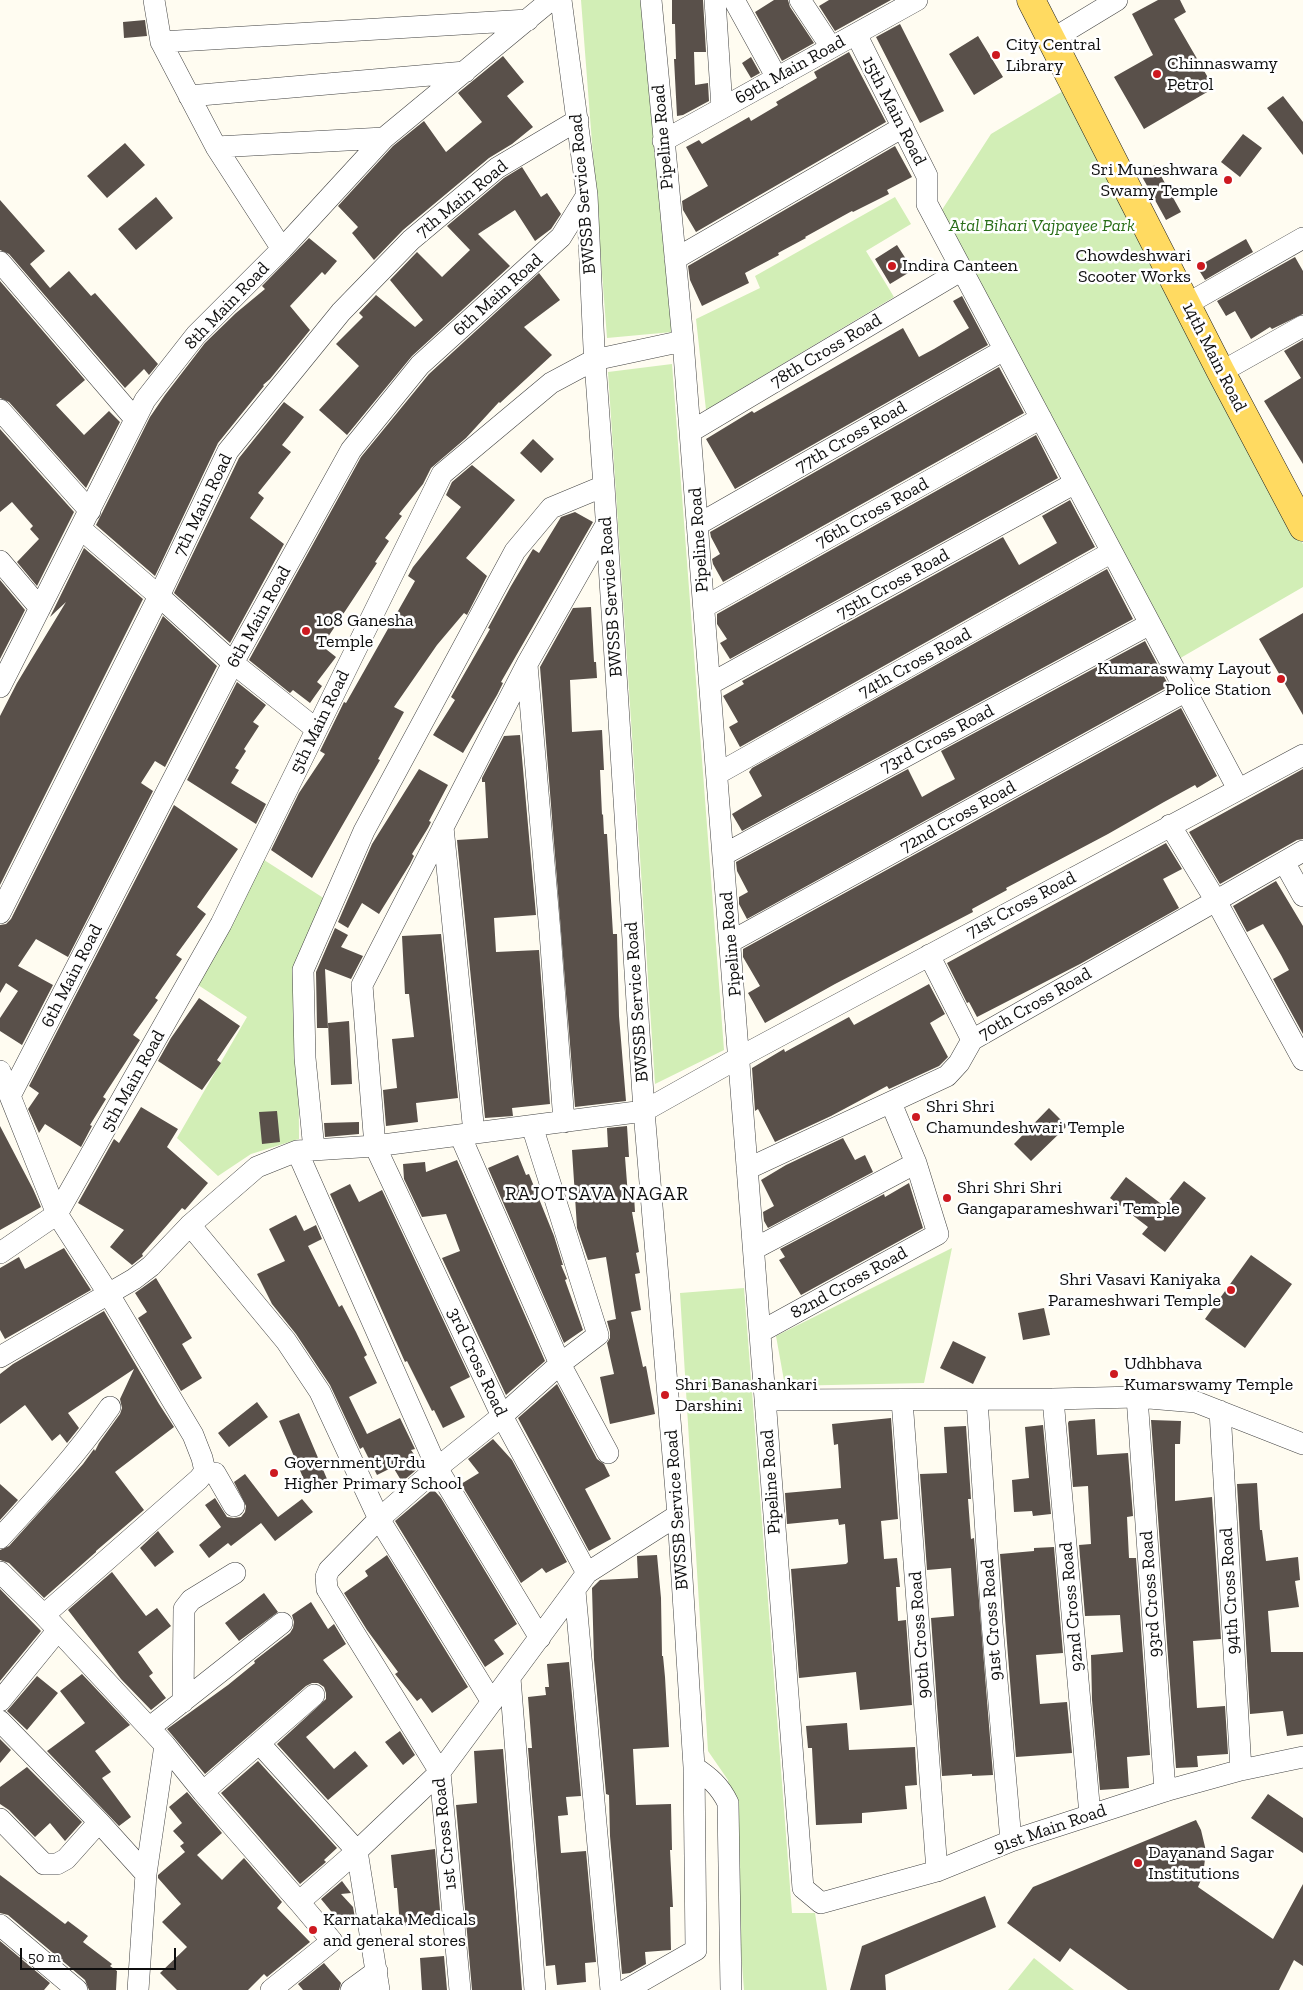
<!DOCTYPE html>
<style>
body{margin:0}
#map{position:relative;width:1303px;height:1990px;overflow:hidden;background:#fffcf1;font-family:"Zilla Slab",serif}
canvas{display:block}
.scale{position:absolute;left:20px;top:1948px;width:156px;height:22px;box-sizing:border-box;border:2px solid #0f0f0f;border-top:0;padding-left:6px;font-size:15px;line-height:18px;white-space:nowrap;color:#0f0f0f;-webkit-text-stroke:4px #fff;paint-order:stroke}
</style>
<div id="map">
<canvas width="1303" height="1990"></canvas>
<div class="scale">50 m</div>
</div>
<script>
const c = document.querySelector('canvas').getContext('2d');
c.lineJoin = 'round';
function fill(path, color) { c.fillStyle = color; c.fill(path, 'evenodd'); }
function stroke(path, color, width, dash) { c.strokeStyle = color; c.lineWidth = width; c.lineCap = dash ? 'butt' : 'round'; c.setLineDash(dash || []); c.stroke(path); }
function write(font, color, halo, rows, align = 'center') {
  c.font = font + ' "Zilla Slab",serif'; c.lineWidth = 5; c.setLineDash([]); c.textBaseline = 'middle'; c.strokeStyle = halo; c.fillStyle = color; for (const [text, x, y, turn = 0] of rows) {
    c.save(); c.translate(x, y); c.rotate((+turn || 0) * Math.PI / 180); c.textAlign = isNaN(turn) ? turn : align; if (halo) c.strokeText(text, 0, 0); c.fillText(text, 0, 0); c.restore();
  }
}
const green = new Path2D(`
 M581 0H646L672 332 607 338Z
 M1068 88 1303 544V587L1177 660 938 216 991 134Z
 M895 197 911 224 866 251 894 297 706 410 696 319 760 288 755 276Z
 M672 364 724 1050 655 1084 608 372Z
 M261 858 325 899 298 969 299 1139 251 1154 218 1176 177 1138 247 1017 195 983Z
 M952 1248 924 1383 785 1386 776 1336Z
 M744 1288 792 1913H815L827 1990H744L728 1780 708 1751 680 1293Z
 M1034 1958 1074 1990H1008Z`);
const building = new Path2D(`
 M672 0H703L706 52H694L695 85 708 83 709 101 683 115 677 116 674 59H676L675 24H672Z
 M774 0H788L790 7 814 43 782 61 755 12Z
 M829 0H891L835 31 819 6Z
 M1158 0H1180L1186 12 1174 19 1214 88 1144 129 1114 77 1153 55 1132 14Z
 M145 20 147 36 124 38 123 22Z
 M900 24 944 111 920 123 876 37Z
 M978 36 1003 77 974 95 949 54Z
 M849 52 886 122 696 232 683 210 682 201 708 186 686 147 699 140 702 144 749 117 751 121 778 105 776 102 817 78 814 72Z
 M503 56 524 82 507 96 533 127 512 144 489 158 403 230 374 260 352 233 358 227 338 206 393 146 424 121 446 152 482 122 458 93Z
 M751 57 760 73 751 78 742 63Z
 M1283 96 1303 122V155L1267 108Z
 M1243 134 1262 148 1240 177 1221 162Z
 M125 143 145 165 107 198 87 176Z
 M895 146 912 177 887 190 889 194 853 212 852 211 805 237 806 238 778 253 779 255 745 273 749 283 702 306 690 280 688 266Z
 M1155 165 1181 212 1166 220 1140 173Z
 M522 167 541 197 547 193 561 214 551 229 535 241 515 210 478 234 510 266 412 356 347 435 319 410 359 366 336 344 363 317 359 313 376 295 415 327 423 320 390 280 417 252 442 277 470 250 447 226 504 178Z
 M156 197 173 218 136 250 118 229Z
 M0 200 45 251 30 264 50 288 69 271 91 296 95 293 158 364 149 375 144 369 125 388 9 254 0 250Z
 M309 238 337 261 325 275 322 272 290 306 310 330 270 379 263 385 264 386 218 443 155 576 96 525 150 417 165 395 205 343 236 313 265 289 262 286Z
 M1246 239 1253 252 1205 280 1197 267Z
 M897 245 913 270 890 284 875 259Z
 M1295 257 1303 271V314L1272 329 1270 327 1251 339 1235 311 1226 316 1217 301Z
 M539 273 560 300 524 327 552 355 500 403 499 402 466 438 431 468 423 484 399 514 402 516 385 538 389 541 375 562 377 563 322 646 336 657 317 682 322 686 310 703 293 690 290 693 249 660 361 457 429 374Z
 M0 281 85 380 56 405 84 435 109 411 120 422 86 488 9 402 0 398Z
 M962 296 988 345 735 489 706 439 752 411 754 413 903 328 919 357 934 349 969 328 953 301Z
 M1303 340V464L1264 401 1301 378 1284 351Z
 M999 367 1024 413 723 582 713 564 712 559 720 554 711 537 710 532Z
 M284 402 304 417 282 445 291 452 258 493 264 498 250 518 284 544 230 643 174 593 239 458Z
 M0 429 74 512 37 586 17 562 39 539 30 529 33 526 12 502 0 512Z
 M1036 435 1058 478 730 659 720 643 727 639 717 624V614Z
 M533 439 554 459 541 473 520 453Z
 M472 465 515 500 466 558 487 576 467 615 464 613 437 645 394 707 404 712 378 759 380 760 312 878 271 850 299 793 325 754 320 751 344 702 346 703 415 581 408 576 413 567 461 507 446 495 452 482Z
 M1070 500 1095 547 740 747 729 727 738 722 723 696 744 684 742 681 1003 537 1019 565 1057 543 1042 516Z
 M575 512 593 522 501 682 503 683 497 695 463 753 433 735 455 700 451 697 490 629 488 628 511 586 533 549 539 553 561 517Z
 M84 548 143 599 0 885V716L17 683 66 602 50 617Z
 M1107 569 1133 619 742 831 732 814 762 796 749 772 752 768Z
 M0 580 25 610 0 659Z
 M591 607 594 662H596L597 678 570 680 572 732 602 730 604 770H600L602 815 603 814 604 834H607L613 934H617L619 1016 626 1101 575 1107 540 667 573 608Z
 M1303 613V715L1259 639Z
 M163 616 217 666 165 767 155 761 141 783 153 791 68 957 36 939 18 966 53 985 22 1045 0 1031V1018L18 991 6 983 0 993V925L6 924 11 919Z
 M1145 641 1169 686 747 919 739 904V897L748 892 737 871 736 862 908 769 922 797 938 788 955 779 941 751Z
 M237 682 266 705 253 722 259 726 244 749 246 751 235 768 239 770 231 783 266 804 256 824 187 780Z
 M1181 708 1217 776 1197 788 1195 785 1164 802 1108 834 1006 888 1007 890 972 909 973 912 835 984 765 1023 748 993 760 986 743 957V949Z
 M520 735 536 915 494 918 496 952 539 950 550 1104 512 1108 513 1116 485 1118 457 840 488 838 485 782H482V778L504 736Z
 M419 769 448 785 429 821 431 822 428 828 412 854 414 856 410 864 379 914 362 903 348 928 338 922 372 844Z
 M1303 769V839L1297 840 1220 884 1189 832Z
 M174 805 238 849 197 907 206 914 176 955 182 959 155 998 158 1000 133 1035 140 1040 103 1097 106 1099 90 1125 92 1126 81 1147 45 1124 39 1133 28 1109 39 1093 29 1086Z
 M1166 843 1182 869 1163 879 1179 908 1080 964 977 1017 969 1002 967 1003 947 963Z
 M1276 881 1303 926V1034L1273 979 1289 970 1281 955 1263 924 1247 932 1233 906Z
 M335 928 348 935 341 947 363 956 351 979 325 969 328 1028H317L316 972Z
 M441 934 458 1098 416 1103 418 1122 386 1126 383 1090 397 1088 392 1039 414 1037 409 994H405L402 936Z
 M929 984 945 1014 930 1023 948 1057 939 1066 889 1089 887 1086 831 1116 775 1142 758 1109 755 1111 752 1068 784 1049 785 1052 849 1017 854 1025Z
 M199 998 240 1026 217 1060 221 1063 202 1090 158 1061 171 1038Z
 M349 1021 352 1084 331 1085 328 1023Z
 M141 1107 178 1129 167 1147 208 1183 185 1210 182 1208 142 1254 143 1256 132 1265 110 1247 124 1230 78 1203 114 1139 119 1143Z
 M1049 1108 1067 1126 1031 1161 1014 1144Z
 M277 1111 280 1142 262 1144 259 1112Z
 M359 1122V1134L325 1137 324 1123Z
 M0 1126 33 1189 41 1207 0 1230Z
 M627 1126 629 1157H625L628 1196H634L635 1212H632L639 1252 636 1253 640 1273 635 1274 641 1310 631 1312 643 1367 646 1366 655 1414 610 1424 600 1377 614 1374 607 1343 610 1338V1332L607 1321 616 1319 606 1257 588 1260 577 1228 572 1150 608 1147 607 1128Z
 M843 1138 855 1160 865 1155 873 1172 768 1228 764 1221 763 1212 774 1206 761 1180 786 1165Z
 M518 1155 526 1175 529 1174 554 1236 563 1265H561L567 1279 565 1280 583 1330 564 1343 488 1168Z
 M457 1160 545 1361 506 1395 442 1258 460 1251 446 1214 422 1217 404 1179 403 1164 425 1162 426 1172Z
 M1126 1177 1164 1206 1184 1181 1206 1198 1165 1252 1142 1234 1148 1227 1110 1198Z
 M909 1183 923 1228 801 1295 779 1260 785 1257 780 1249 884 1194 885 1197Z
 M350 1184 359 1202 382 1190 470 1377 450 1387 465 1417 443 1428 434 1410 432 1411 407 1361 405 1362 330 1194Z
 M296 1215 304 1231 316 1225 322 1239 308 1246 339 1307 342 1305 356 1332 367 1355 364 1357 377 1383 349 1397 367 1434 400 1418 415 1449 411 1450 422 1465 402 1482 393 1467 377 1475 363 1447 360 1449 330 1385 296 1334 272 1304 257 1274 285 1261 269 1229Z
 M64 1248 91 1290 5 1339 0 1330V1268L19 1257 25 1269Z
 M1251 1255 1292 1284 1245 1348 1205 1319Z
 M156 1278 192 1338 182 1344 202 1378 181 1391 138 1318 147 1312 135 1293Z
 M1044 1308 1050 1335 1023 1340 1018 1313Z
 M104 1311 159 1404 174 1427 115 1472 144 1510 96 1551V1552L44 1598 9 1563 0 1560V1550L9 1546 83 1464 94 1449 95 1451 99 1443 120 1414 122 1408 120 1399 134 1369 68 1413 79 1428 67 1443 60 1434 52 1441 25 1405 0 1424V1374L13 1364Z
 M953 1341 986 1357 973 1384 940 1368Z
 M557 1384 597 1459 604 1464 610 1476 585 1489 611 1539 589 1551 518 1418Z
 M257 1402 268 1417 229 1447 218 1433Z
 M299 1413 327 1479 307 1487 279 1421Z
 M891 1418 898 1519 881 1521 884 1559 897 1558 900 1587H896L898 1621 906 1620 912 1705 860 1710 856 1672 799 1678 791 1569 846 1564 848 1562 845 1524 839 1525 838 1519 787 1524 785 1493 841 1488 838 1444 834 1445 832 1424Z
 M1095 1419 1097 1455 1128 1453 1133 1516 1127 1517 1129 1558H1136L1150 1755 1127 1757 1129 1788 1100 1790 1092 1700 1091 1655 1123 1652 1120 1615 1085 1616 1079 1545 1091 1544 1088 1486 1073 1487 1068 1423 1069 1421Z
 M1151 1420 1181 1421 1180 1444H1175V1501L1212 1497 1221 1639 1193 1641 1197 1708 1225 1706 1228 1754 1197 1756 1198 1767 1176 1768Z
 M1043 1425 1051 1514 1033 1516 1032 1511 1014 1512 1012 1480 1029 1478 1025 1427Z
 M966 1426 971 1499H968L971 1539 974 1538 993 1775 972 1776V1774L942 1776 931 1618 954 1616 951 1568 927 1570 920 1474 947 1473 944 1427Z
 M493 1439 512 1460 567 1562 546 1573 542 1568 521 1583 461 1484 479 1473 468 1459Z
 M245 1474 278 1517 302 1499 313 1512 275 1541 261 1523 231 1546 228 1543 209 1558 199 1545 221 1527 205 1505 215 1498 227 1517 234 1518 241 1517 245 1512 246 1506 234 1482Z
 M1257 1483 1260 1530H1262L1266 1561 1298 1557 1300 1580 1295 1581 1299 1607 1268 1611 1271 1652H1303V1734L1287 1736 1283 1711 1250 1714 1237 1484Z
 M0 1484 18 1500 0 1520Z
 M433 1489 441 1498 517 1624 494 1640 504 1654 485 1667 395 1521Z
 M158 1531 174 1552 155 1567 140 1548Z
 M1054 1547 1063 1653 1036 1655 1040 1704 1067 1702 1072 1753 1016 1757 1000 1554 1034 1551V1548Z
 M387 1555 468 1687 432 1713 421 1698 417 1701 395 1674 398 1672 367 1630 344 1593 368 1576 365 1571Z
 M657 1555 661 1598 662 1656H663L665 1677 669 1747 633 1749 636 1805 671 1804 672 1850H670L673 1907H670L671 1950 645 1952 646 1964 630 1973 622 1974 610 1836 609 1795 606 1794 594 1660 592 1588 600 1580 638 1578 637 1556Z
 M112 1572 146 1616 157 1608 171 1626 138 1652 153 1673 149 1676 166 1698 151 1710 121 1679 68 1610Z
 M0 1589 41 1631 0 1681Z
 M264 1593 278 1612 239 1641 225 1623Z
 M311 1602 328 1629 334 1624 346 1644 323 1660 353 1697 306 1737 334 1769 355 1751 368 1766 328 1800 277 1744 326 1699V1693L324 1687 318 1683H312L306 1686 205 1774 167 1729 228 1685 255 1663 254 1661 290 1633 293 1628 294 1622 292 1615Z
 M569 1662 581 1796 566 1797 568 1815 558 1816 561 1853 586 1851 596 1962 585 1963 586 1982 557 1985 555 1965 546 1966 528 1748H532L528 1697 546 1695 545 1687H549L547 1664Z
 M82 1674 130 1725 95 1751 111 1772 102 1778 131 1817 119 1826 47 1751 85 1723 60 1691Z
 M37 1676 58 1693 27 1730 7 1711Z
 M847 1723 849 1750 915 1747 917 1785 905 1786 907 1809 862 1813V1823L816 1825 812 1748H808L806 1726Z
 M400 1731 415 1755 403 1765 385 1742Z
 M0 1739 11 1750 0 1763Z
 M503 1749 522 1990H472L456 1805 477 1803 474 1751Z
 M258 1761 337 1848 324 1860 326 1862 300 1884 221 1793Z
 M27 1767 82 1822 65 1841 50 1823 35 1837 9 1810 0 1804V1787Z
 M187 1792 222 1833 197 1855 222 1880 244 1858 282 1902 277 1908 310 1942 267 1977 264 1974 248 1990H177L160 1973 187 1947 162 1922 181 1904 158 1878V1875L185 1852 180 1846 184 1843 173 1831 182 1823 169 1807Z
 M1268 1794 1303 1818V1853L1251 1818Z
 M1196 1820 1201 1830 1206 1851 1203 1875 1198 1887 1273 1939 1303 1884V1966L1294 1960 1279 1990H1128L1070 1948 1060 1962 1007 1923 1033 1887Z
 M435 1849 441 1922 400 1926 397 1888H394L391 1855Z
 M0 1875 65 1924 68 1921 88 1936 83 1942 112 1964 110 1966 117 1971 116 1990H89L85 1980 8 1915 0 1913Z
 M342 1881 351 1893 341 1894 353 1907 355 1918 344 1927 321 1899Z
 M985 1896 996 1927 885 1975 886 1990H850L862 1946Z
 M0 1941 50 1983 44 1990H0Z
 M444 1956 447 1990H422L420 1958Z
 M324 1963 341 1983 339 1990H303L298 1984Z`);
const minor = new Path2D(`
 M154 0 161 42 216 147 282 249
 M561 0 587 195 594 348 604 486 644 1111 678 1515 694 1767C709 1777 720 1786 728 1803L731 1990
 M651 0 683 341 803 1888 821 1903 937 1871 1011 1841 1165 1791 1241 1770 1303 1757
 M715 0 722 108
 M734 0 777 78
 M800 0 831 47
 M856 34 927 176V204L1238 789
 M1051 40 1117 0
 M161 42 528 20
 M189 96 465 72
 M663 141 917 0
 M216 147 384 138
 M675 259 903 127
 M0 262 135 419
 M1187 304 1303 238
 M1221 372 1303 326
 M0 410 90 511
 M690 432 962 270
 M697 525 1004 350
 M81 529 159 596 233 663 316 729
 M0 561 40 608
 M704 607 1041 418
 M527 665 550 932 564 1122
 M710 684 1075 483
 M0 687 145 400 196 335 282 249 384 138 551 0
 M717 774 1112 552
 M1170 825 1216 901 1303 1060
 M443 827 474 1133
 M723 855 1150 624
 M1284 862 1303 896
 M0 913 159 596 228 451 341 312 411 240 497 168 578 120
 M730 942 1186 691
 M929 955 972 1040
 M0 1071 57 1214 108 1293 193 1435 202 1458 205 1471 199 1479 44 1615
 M10 1096 233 663 351 450 420 365 561 237 587 195
 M532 1126 598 1335 560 1364 502 1416 437 1468 540 1638
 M460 1135 560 1364 608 1453
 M314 1150 305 1058 303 970 364 831 515 551 551 508 604 486
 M297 1151 437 1468 379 1519 329 1570 326 1577 327 1589 440 1772 460 1990
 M747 1169 947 1076 959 1063 972 1040 1303 851
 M190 1225 286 1341 320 1392 379 1519 492 1702
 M754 1249 916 1163
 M0 1253 57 1214 221 924 442 474 551 383 594 360 683 341
 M760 1332 938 1234 916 1163 891 1103
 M0 1357 134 1279 151 1266 190 1225 257 1167 297 1151 375 1146 644 1111 740 1057 1303 755
 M1137 1397 1165 1791
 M1053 1399 1090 1815
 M765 1400 1053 1399 1137 1397 1196 1402 1303 1444
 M902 1400 937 1871
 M977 1400 992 1623 1011 1841
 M1220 1411 1241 1770
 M215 1473 234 1506
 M0 1538C39 1496 77 1454 110 1407
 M0 1572 44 1615 165 1745 203 1792 299 1902
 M587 1573 502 1416 375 1146 362 985 527 664 606 525
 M575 1591 611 1990
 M510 1678 535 1990
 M0 1701 58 1630
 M183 1702 184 1609 191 1600 235 1573
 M0 1721 99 1822 146 1874
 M149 1728 282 1623
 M259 1743 357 1851 379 1990
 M203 1792 314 1695
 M0 1819 44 1864H57L66 1859 99 1822
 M0 1925 77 1990
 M138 1990 146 1874 165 1745
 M271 1990 332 1941 299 1902 357 1851 440 1772 587 1573 678 1515
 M351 1990 377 1971
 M626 1990 696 1950 694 1767`);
const major = new Path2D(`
 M1031 0 1221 372 1303 527`);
const markers = [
 [996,55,5,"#cd1920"],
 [1157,74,5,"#cd1920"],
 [1228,180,5,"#cd1920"],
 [892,266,5,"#cd1920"],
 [1201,266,5,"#cd1920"],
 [306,631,5,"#cd1920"],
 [1281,679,5,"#cd1920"],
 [916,1117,5,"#cd1920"],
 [947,1198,5,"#cd1920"],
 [1231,1290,5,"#cd1920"],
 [1114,1374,5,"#cd1920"],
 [665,1395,5,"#cd1920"],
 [274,1473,5,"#cd1920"],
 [1138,1863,5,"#cd1920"],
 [313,1930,5,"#cd1920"]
];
const poiNames = [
 ["City Central",1006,45],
 ["Library",1006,66],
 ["Chinnaswamy",1167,64],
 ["Petrol",1167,85],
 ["Sri Muneshwara",1218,170,"right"],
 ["Swamy Temple",1218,191,"right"],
 ["Chowdeshwari",1191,256,"right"],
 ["Scooter Works",1191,277,"right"],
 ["Indira Canteen",902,266],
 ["108 Ganesha",316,621],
 ["Temple",316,642],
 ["Kumaraswamy Layout",1271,669,"right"],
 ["Police Station",1271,690,"right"],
 ["Shri Shri",926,1107],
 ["Chamundeshwari Temple",926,1128],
 ["Shri Shri Shri",957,1188],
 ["Gangaparameshwari Temple",957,1209],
 ["Shri Vasavi Kaniyaka",1221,1280,"right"],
 ["Parameshwari Temple",1221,1301,"right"],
 ["Udhbhava",1124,1364],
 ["Kumarswamy Temple",1124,1385],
 ["Shri Banashankari",675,1385],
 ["Darshini",675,1406],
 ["Government Urdu",284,1463],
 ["Higher Primary School",284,1484],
 ["Dayanand Sagar",1148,1853],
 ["Institutions",1148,1874],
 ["Karnataka Medicals",323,1920],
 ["and general stores",323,1941]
];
const streetNames = [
 ["69th Main Road",790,70,-29],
 ["15th Main Road",894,111,63],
 ["Pipeline Road",663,137,-95],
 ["BWSSB Service Road",583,194,-95],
 ["7th Main Road",462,199,-39],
 ["6th Main Road",498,295,-42],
 ["8th Main Road",227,306,-46],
 ["78th Cross Road",826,351,-31],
 ["14th Main Road",1214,357,63],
 ["77th Cross Road",851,437,-30],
 ["7th Main Road",203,505,-64],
 ["76th Cross Road",872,513,-29],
 ["Pipeline Road",699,540,-94],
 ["75th Cross Road",893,584,-29],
 ["BWSSB Service Road",611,597,-94],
 ["6th Main Road",259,617,-61],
 ["74th Cross Road",915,663,-29],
 ["5th Main Road",320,722,-64],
 ["73rd Cross Road",937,739,-28],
 ["72nd Cross Road",958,817,-29],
 ["71st Cross Road",1021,905,-28],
 ["Pipeline Road",731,944,-95],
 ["6th Main Road",72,976,-63],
 ["BWSSB Service Road",637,1002,-94],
 ["70th Cross Road",1035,1004,-30],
 ["5th Main Road",133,1081,-61],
 ["82nd Cross Road",849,1283,-29],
 ["3rd Cross Road",477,1362,65],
 ["Pipeline Road",771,1482,-94],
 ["BWSSB Service Road",677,1510,-94],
 ["94th Cross Road",1230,1591,-93],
 ["93rd Cross Road",1151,1594,-94],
 ["92nd Cross Road",1072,1607,-95],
 ["91st Cross Road",992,1620,-94],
 ["90th Cross Road",920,1635,-94],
 ["91st Main Road",1050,1829,-19],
 ["1st Cross Road",445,1834,-96]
];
const parkNames = [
 ["Atal Bihari Vajpayee Park",1042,226]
];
const neighbourhoodNames = [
 ["RAJOTSAVA NAGAR",597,1195]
];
fill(green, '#d2eeb6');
fill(building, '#59504a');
stroke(minor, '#424242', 22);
stroke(major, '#202020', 29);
stroke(minor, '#fff', 21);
stroke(major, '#ffda61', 28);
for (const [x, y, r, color] of markers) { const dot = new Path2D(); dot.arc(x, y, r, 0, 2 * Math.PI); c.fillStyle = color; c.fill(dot); stroke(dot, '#fff', 2); }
write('18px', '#0f0f0f', '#fff', poiNames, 'left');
write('18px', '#0f0f0f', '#fff', streetNames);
write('italic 18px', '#296e18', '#fff', parkNames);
c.letterSpacing = '1px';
write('19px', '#0f0f0f', '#fff', neighbourhoodNames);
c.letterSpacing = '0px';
</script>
